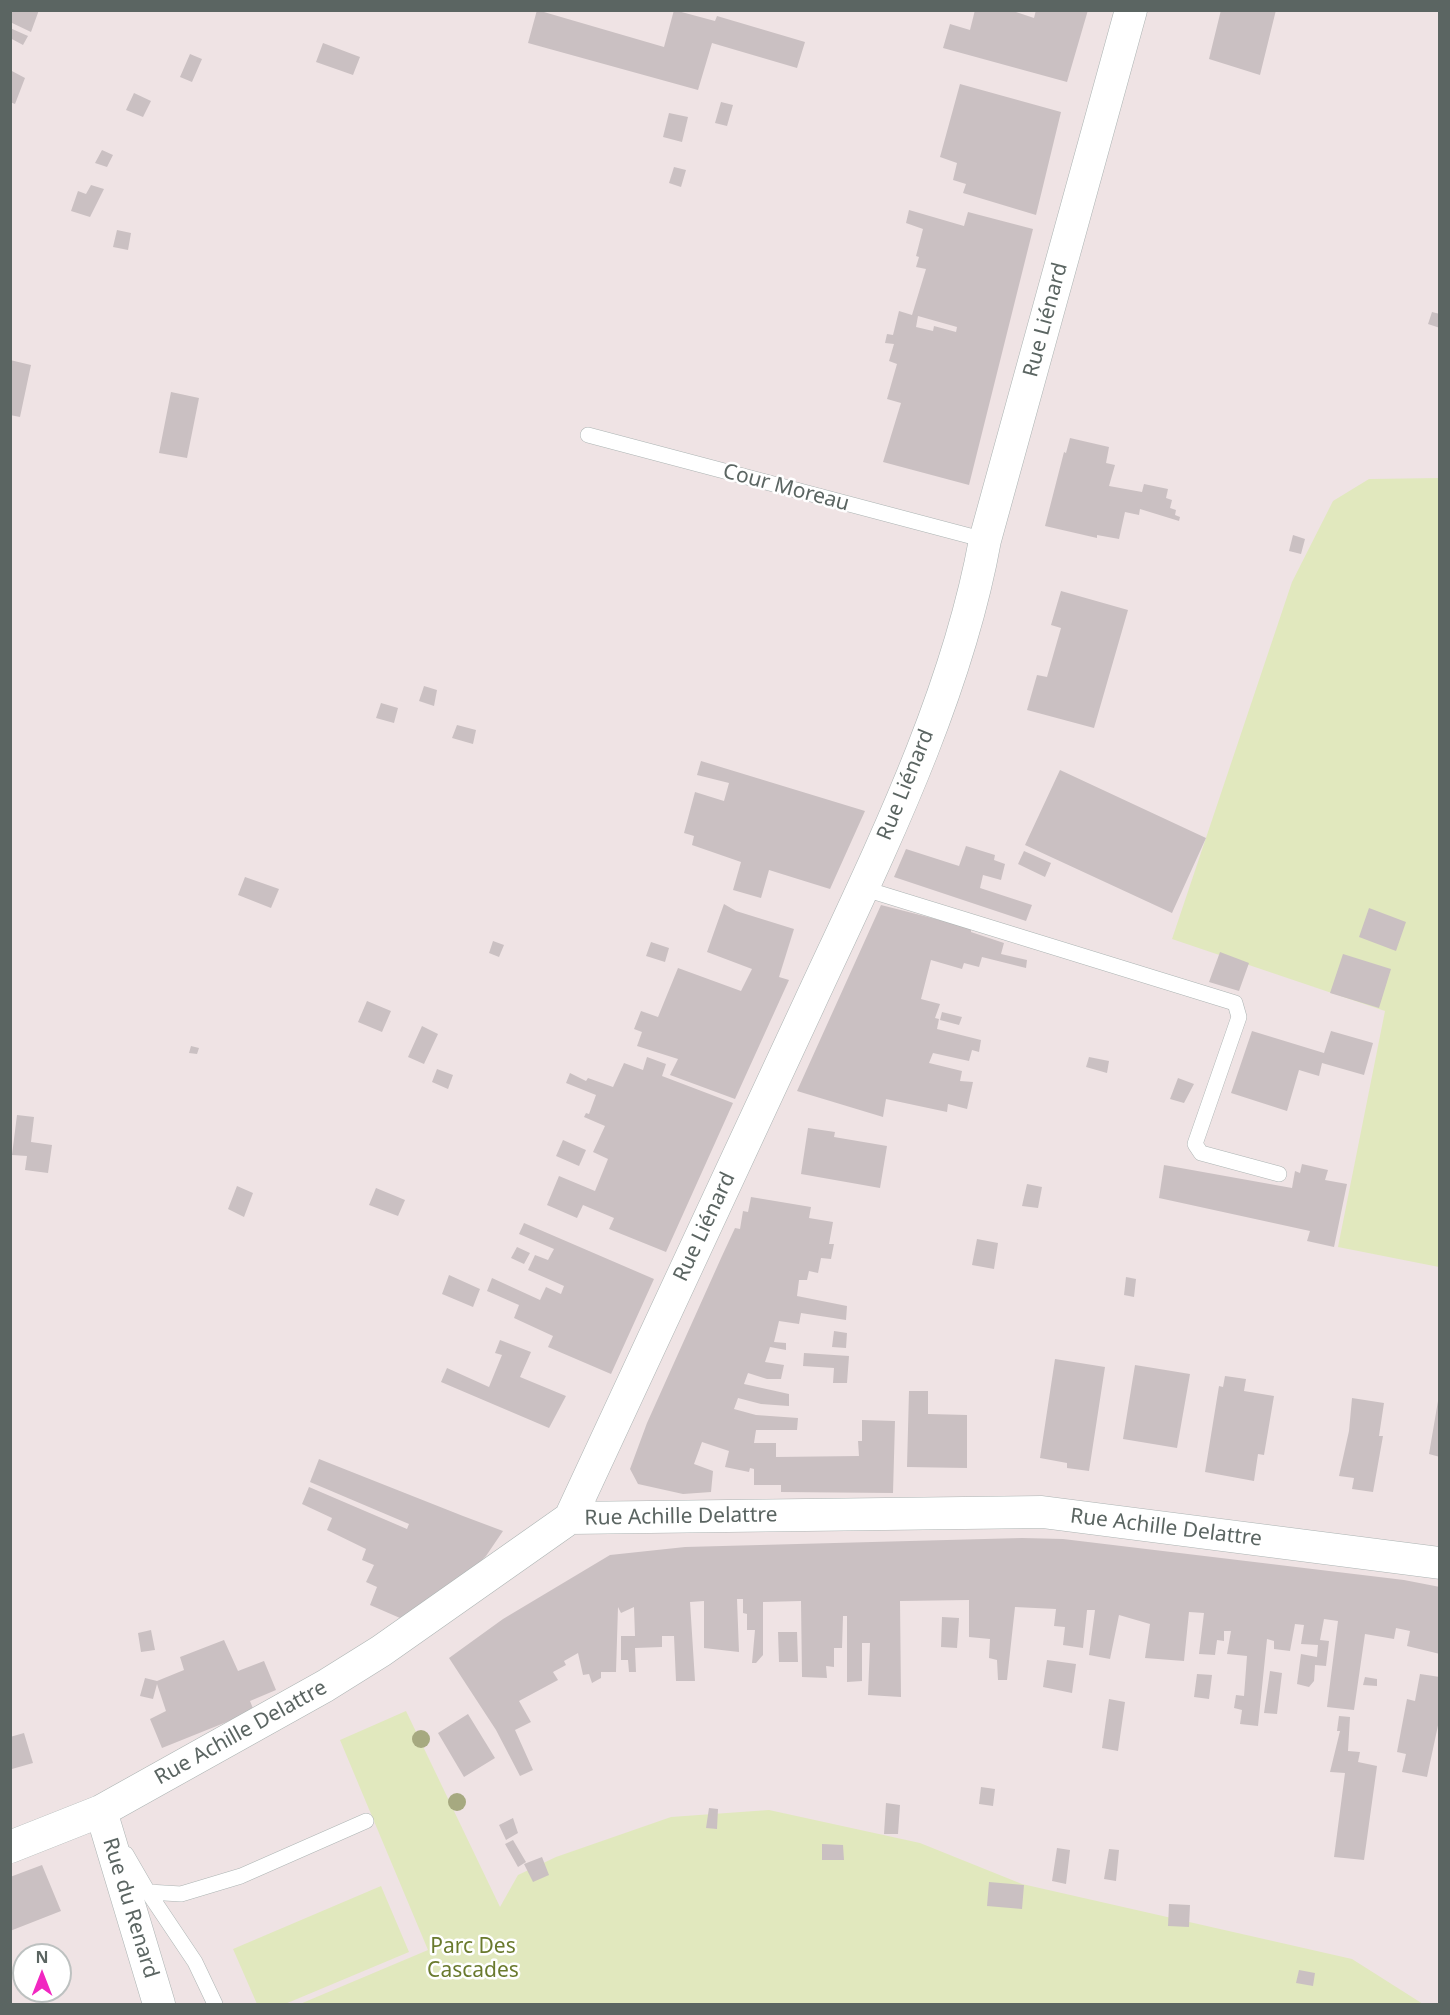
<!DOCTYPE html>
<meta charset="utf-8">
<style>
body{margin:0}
#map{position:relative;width:1450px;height:2015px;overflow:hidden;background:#efe3e4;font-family:"Noto Sans",sans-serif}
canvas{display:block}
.frame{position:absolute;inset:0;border:12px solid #5b6562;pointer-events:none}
.north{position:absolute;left:12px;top:1943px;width:60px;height:60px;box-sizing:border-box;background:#fff;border:2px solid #bdc1c0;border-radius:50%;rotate:0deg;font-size:16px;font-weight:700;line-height:24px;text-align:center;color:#5b6562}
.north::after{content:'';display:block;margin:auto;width:21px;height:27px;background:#f127c1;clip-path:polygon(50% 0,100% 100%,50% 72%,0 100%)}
</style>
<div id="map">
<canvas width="1450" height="2015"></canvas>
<div class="frame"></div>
<div class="north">N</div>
</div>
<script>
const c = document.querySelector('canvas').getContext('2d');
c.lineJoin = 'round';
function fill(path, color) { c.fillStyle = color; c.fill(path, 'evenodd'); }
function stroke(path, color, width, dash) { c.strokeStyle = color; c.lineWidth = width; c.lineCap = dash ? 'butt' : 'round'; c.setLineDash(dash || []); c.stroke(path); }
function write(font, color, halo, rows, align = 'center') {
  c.font = font + ' "Noto Sans",sans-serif'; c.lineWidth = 5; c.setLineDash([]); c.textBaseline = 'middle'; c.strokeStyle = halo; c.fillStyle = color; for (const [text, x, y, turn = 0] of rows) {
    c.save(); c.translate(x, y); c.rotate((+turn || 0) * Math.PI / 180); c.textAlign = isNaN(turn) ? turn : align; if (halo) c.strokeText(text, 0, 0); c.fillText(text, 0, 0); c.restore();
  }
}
const green = new Path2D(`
 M1439 478V1267L1338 1247 1385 1011 1172 939 1292 582 1333 501 1369 479Z
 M406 1711 500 1907 518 1875 556 1857 671 1817 769 1810 920 1843 1022 1884 1352 1959 1423 2004H300L428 1950 340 1740Z
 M381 1886 409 1952 285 2004H257L233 1949Z`);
const building = new Path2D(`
 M10 10H39L31 32 10 22Z
 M537 10 664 47 674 10 715 21 717 16 805 42 797 68 712 43 698 90 528 43Z
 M975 10H1010L1034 18 1036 10H1088L1067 82 943 48 950 24 970 30Z
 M1221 10H1276L1260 75 1209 59Z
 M10 28 28 36 23 45 10 38Z
 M323 43 360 57 353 75 316 62Z
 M190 54 202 59 192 82 180 77Z
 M10 70 25 78 15 104 10 102Z
 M960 84 1061 112 1036 215 963 193 966 184 953 180 957 163 940 157Z
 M134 93 151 101 143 117 126 110Z
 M721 102 733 105 727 126 715 123Z
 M669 113 688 117 682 142 663 137Z
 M102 150 113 155 107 167 95 163Z
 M674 167 686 170 681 187 669 183Z
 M91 185 104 189 90 217 71 211 78 191 86 194Z
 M909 210 964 226 968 212 1033 229 969 485 883 462 901 403 887 399 897 364 889 361 894 344 885 343 887 334 893 335 899 311 912 315 926 269 916 267 919 257 916 256 923 229 906 223ZM918 316 957 327 956 332 934 326 933 331 916 327Z
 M117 230 131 233 128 250 113 247Z
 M1432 312 1440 314V328L1428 324Z
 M10 360 31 365 20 417 10 415Z
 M171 392 199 398 187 458 159 453Z
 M1070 438 1109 447 1106 463 1115 465 1109 486 1142 492 1144 484 1168 489 1166 498 1172 500 1170 508 1176 510 1175 515 1180 517 1179 521 1140 509 1139 515 1125 512 1119 539 1097 535V538L1045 526 1064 452 1066 453Z
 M1293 535 1305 539 1301 554 1289 551Z
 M1061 591 1128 610 1094 728 1027 710 1037 675 1047 677 1061 628 1051 625Z
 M424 686 437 690 434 706 419 701Z
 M381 703 398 708 394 723 376 718Z
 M457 725 476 730 473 744 452 738Z
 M701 761 865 811 830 889 769 870 761 898 733 890 741 862 692 845 694 836 684 833 695 792 724 801 729 783 697 775Z
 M1060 770 1206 838 1172 913 1025 845Z
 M966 846 995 855 994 860 1005 864 1001 880 983 875 980 888 1032 905 1026 921 894 877 906 849 959 866Z
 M1024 851 1051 863 1045 877 1018 864Z
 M245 877 279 889 271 908 238 895Z
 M724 904 736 911 794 929 779 977 789 980 735 1099 670 1075 678 1059 637 1046 642 1032 634 1029 641 1011 658 1017 678 968 741 991 752 969 707 952Z
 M881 905 971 928V932L1004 943 1001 954 1027 960 1026 968 982 957 979 967 964 963 962 969 931 960 921 999 940 1004 935 1018 939 1019 937 1029 981 1040 979 1052 972 1050 969 1061 933 1053 929 1063 962 1071 960 1081 973 1082 967 1109 948 1104 947 1112 886 1099 883 1117 797 1091Z
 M1369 908 1406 922 1396 951 1359 937Z
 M493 941 504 945 499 957 489 953Z
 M651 942 669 948 665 962 646 956Z
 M1220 952 1249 963 1239 991 1209 982Z
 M1343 954 1391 969 1379 1008 1330 993Z
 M367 1001 391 1011 382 1032 358 1022Z
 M942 1012 962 1017 959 1025 940 1020Z
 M422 1026 438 1034 424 1064 408 1057Z
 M1252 1031 1324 1053 1331 1031 1373 1043 1364 1075 1322 1063 1319 1076 1299 1070 1287 1111 1231 1093Z
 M191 1046 199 1048 197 1054 189 1053Z
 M647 1057 666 1064 662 1076 733 1103 666 1252 609 1229 614 1218 583 1205 577 1218 547 1205 559 1176 595 1191 608 1159 593 1152 605 1126 584 1117 586 1113 589 1114 596 1095 566 1083 570 1073 586 1081 588 1078 613 1087 624 1063 643 1070Z
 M1089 1057 1109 1061 1107 1073 1086 1067Z
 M437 1069 453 1075 448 1089 432 1082Z
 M1178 1078 1194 1084 1184 1103 1170 1099Z
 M17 1115 34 1117 31 1142 52 1145 48 1173 25 1170 27 1156 12 1155Z
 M808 1128 835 1132 834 1137 887 1146 880 1188 801 1174Z
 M563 1140 586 1150 579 1166 556 1156Z
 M1302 1164 1328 1170 1325 1180 1347 1184 1334 1247 1307 1241 1310 1231 1159 1198 1164 1165 1292 1188 1295 1171 1300 1173Z
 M1027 1184 1042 1187 1038 1208 1022 1206Z
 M237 1186 253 1193 244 1217 228 1209Z
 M376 1188 405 1200 398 1216 369 1205Z
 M751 1197 811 1207 809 1218 833 1222 829 1244H834L831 1259 821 1258 818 1273 809 1271 807 1280H799L797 1296 847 1306 846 1320 801 1313 799 1324 779 1321 774 1342 786 1343V1350L770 1347 765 1362 784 1365 781 1379H767L748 1373 744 1384 789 1394V1406L761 1404 738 1398 734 1409 756 1415 798 1418 797 1430H756L754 1443H776V1457L859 1456 858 1441H862V1420L895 1421 893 1493 781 1492V1485H754V1469L750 1468 749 1472 725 1467 729 1451 702 1442 694 1464 713 1471 711 1492 683 1494 638 1484 630 1469 647 1423 722 1256 735 1228 740 1229 743 1211 748 1212Z
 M524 1223 654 1279 611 1374 548 1347 553 1336 514 1318 519 1305 487 1291 492 1278 540 1300 546 1287 561 1294 564 1286 528 1270 535 1255 548 1260 554 1249 519 1234Z
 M977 1239 998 1243 994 1269 972 1265Z
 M517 1247 530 1253 524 1264 511 1258Z
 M449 1275 480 1289 473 1307 442 1294Z
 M1126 1277 1136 1279 1134 1297 1124 1295Z
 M834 1331 847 1333 846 1348 832 1347Z
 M500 1340 531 1352 520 1377 566 1396 549 1428 441 1382 447 1368 489 1387 502 1355 495 1353Z
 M804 1353 849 1356 847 1383H833L834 1368 803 1366Z
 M1055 1359 1105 1367 1089 1471 1067 1468V1463L1040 1458Z
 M1135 1365 1190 1374 1177 1448 1123 1439Z
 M1225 1376 1246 1379 1244 1391 1274 1396 1264 1455 1258 1454 1254 1481 1205 1472 1219 1386 1223 1387Z
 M909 1391H928V1414L967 1415V1468L907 1467Z
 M1352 1398 1384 1403 1379 1436H1383L1373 1492 1352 1489 1354 1478 1339 1476 1349 1431Z
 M1438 1401H1440V1457L1429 1454Z
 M319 1459 463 1516 503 1531 486 1556 467 1576 400 1618 370 1605 377 1587 366 1582 374 1565 362 1560 366 1549 327 1530 332 1518 302 1504 309 1487 407 1529 409 1524 310 1482Z
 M1022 1538 1063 1539 1404 1580 1440 1587V1654L1407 1646 1410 1631 1396 1628 1394 1639 1365 1634 1354 1710 1327 1707 1338 1621 1324 1619 1320 1640 1329 1641 1326 1666 1315 1665 1314 1681 1309 1687 1297 1684 1301 1654 1317 1657 1318 1645 1301 1644 1304 1625 1295 1624 1290 1651 1274 1649V1641L1267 1639 1258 1726 1240 1724 1242 1710 1234 1708 1236 1695 1244 1696 1247 1656 1227 1654 1231 1631H1224V1641L1217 1640 1215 1655 1199 1654 1204 1613 1189 1612 1184 1661 1145 1658 1150 1624 1119 1615 1110 1659 1089 1655 1095 1610H1087L1083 1648 1063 1645 1065 1627 1054 1626 1056 1609 1015 1607 1007 1680H998L997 1660 989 1658 990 1639 969 1637V1600L900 1601 901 1697 868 1695 870 1643H862V1681L847 1682V1616H843L842 1648H834V1667L826 1666 827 1678 802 1677 801 1601 763 1602V1655L756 1663H752L755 1630H747V1614L743 1613V1599H737L739 1652 704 1648V1601L690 1602 695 1681H676L674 1636H662V1647L635 1648 636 1672H629L628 1660H621V1636H635L634 1607 621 1613 618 1607 616 1672H601V1678L592 1683 589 1674 583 1675 578 1653 564 1661 566 1665 553 1672 558 1680 519 1701 531 1722 515 1730 533 1770 520 1776 496 1730 449 1658 503 1619 610 1555 685 1547Z
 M942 1617 959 1618 957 1648 941 1647Z
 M151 1630 155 1650 141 1652 138 1633Z
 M778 1632H797L798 1662H779Z
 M224 1640 238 1671 264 1661 276 1690 250 1701 254 1711 162 1748 150 1719 166 1711 157 1684 153 1699 140 1696 145 1678 157 1681 184 1670 180 1657Z
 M1047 1660 1076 1664 1072 1693 1043 1687Z
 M1270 1671 1282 1673 1277 1714 1264 1713Z
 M1197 1674 1212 1675 1209 1699 1194 1697Z
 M1420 1674 1440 1677V1716L1427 1777 1402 1772 1406 1754 1397 1752 1407 1699 1415 1701Z
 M1365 1677 1377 1679V1686L1363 1685Z
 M1109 1699 1125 1702 1118 1751 1102 1748Z
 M468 1714 495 1758 464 1777 438 1733Z
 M1339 1716 1350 1717 1348 1751 1360 1752 1358 1762 1377 1766 1364 1860 1334 1857 1345 1773 1330 1772 1340 1731H1337Z
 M24 1733 33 1763 12 1769 10 1737Z
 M981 1787 995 1789 993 1806 979 1804Z
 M886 1803 900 1805 898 1834H884Z
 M709 1808 718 1809 717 1829 706 1828Z
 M513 1818 518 1833 506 1840 499 1825Z
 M513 1840 526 1862 518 1867 505 1844Z
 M822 1844 843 1845 844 1860H822Z
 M1057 1848 1070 1850 1066 1884 1052 1881Z
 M1109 1849 1119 1850 1116 1881 1104 1879Z
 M542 1857 549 1875 533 1882 524 1864Z
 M42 1865 61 1911 10 1931V1877Z
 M989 1882 1024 1885 1022 1909 987 1906Z
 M1169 1904 1190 1905 1189 1927 1168 1926Z
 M1299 1970 1315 1973 1313 1986 1296 1983Z`);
const service = new Path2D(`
 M588 435 985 540
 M862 888 1235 1003 1239 1017 1195 1144 1201 1153 1279 1174
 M126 1854 148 1892 181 1894 241 1876 366 1821
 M148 1892 195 1962 215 2004`);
const minor = new Path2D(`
 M570 1518C650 1347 729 1175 809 1004 877 857 956 700 985 540L1131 10
 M101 1811 159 2004
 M10 1847 101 1811 325 1686 381 1651 570 1518 1042 1512 1440 1563`);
const trees = [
 [421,1739],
 [457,1802]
];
const streetNames = [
 ["Rue Liénard",1046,320,-75],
 ["Cour Moreau",786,488,15],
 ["Rue Liénard",906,785,-68],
 ["Rue Liénard",705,1227,-65],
 ["Rue Achille Delattre",681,1517,-1],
 ["Rue Achille Delattre",1166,1528,7],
 ["Rue Achille Delattre",241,1733,-29],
 ["Rue du Renard",130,1908,73]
];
const parkNames = [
 ["Parc Des",473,1947],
 ["Cascades",473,1971]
];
fill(green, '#e1e8be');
fill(building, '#cac0c2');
stroke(service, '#acb4b3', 16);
stroke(minor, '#acb4b3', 33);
stroke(service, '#fff', 15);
stroke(minor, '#fff', 32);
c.fillStyle = '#a6a980';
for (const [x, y] of trees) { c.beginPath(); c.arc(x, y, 9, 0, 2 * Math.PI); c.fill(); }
write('21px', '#5b6562', '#fff', streetNames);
write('21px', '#6a7a2e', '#fff', parkNames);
</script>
